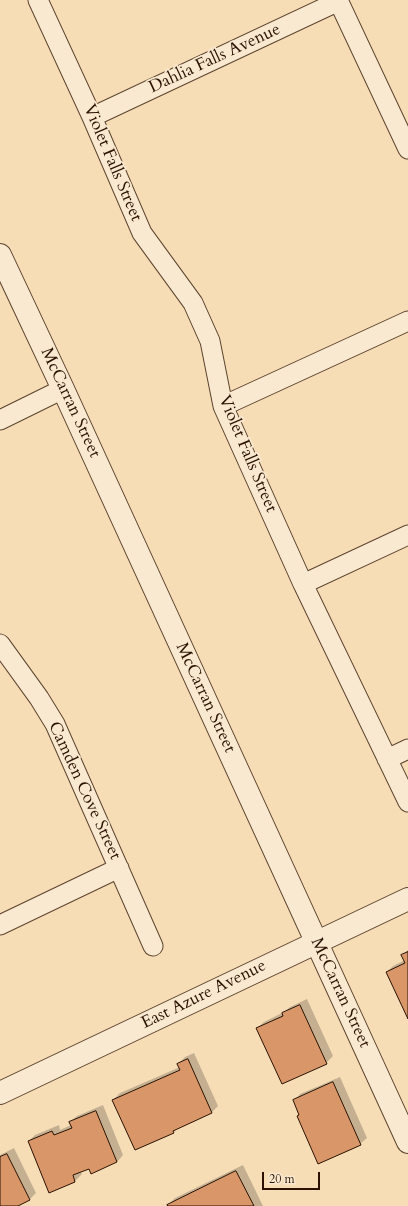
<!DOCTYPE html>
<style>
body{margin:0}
#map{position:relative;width:408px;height:1206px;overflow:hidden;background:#f6ddb6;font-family:Cardo,serif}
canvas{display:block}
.scale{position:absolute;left:262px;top:1172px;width:58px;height:18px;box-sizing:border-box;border:2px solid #2a1100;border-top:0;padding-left:5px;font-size:12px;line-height:14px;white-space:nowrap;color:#2a1100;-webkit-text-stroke:3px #f9e9d0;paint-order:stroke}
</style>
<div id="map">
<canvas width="408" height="1206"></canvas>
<div class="scale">20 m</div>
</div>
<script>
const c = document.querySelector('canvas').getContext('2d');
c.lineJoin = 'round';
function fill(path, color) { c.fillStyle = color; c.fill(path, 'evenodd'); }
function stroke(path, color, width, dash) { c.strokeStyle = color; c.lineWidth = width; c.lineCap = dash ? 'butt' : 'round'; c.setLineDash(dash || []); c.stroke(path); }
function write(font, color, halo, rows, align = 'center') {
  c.font = font + ' Cardo,serif'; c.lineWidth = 3.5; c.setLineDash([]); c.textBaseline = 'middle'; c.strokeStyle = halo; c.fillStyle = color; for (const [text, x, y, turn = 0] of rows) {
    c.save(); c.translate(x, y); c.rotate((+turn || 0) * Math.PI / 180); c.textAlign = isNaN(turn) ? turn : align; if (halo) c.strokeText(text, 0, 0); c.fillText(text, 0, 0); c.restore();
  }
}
const shadow = new Path2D(`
 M408 950V1017L387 972 393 966 405 960 402 955Z
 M307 999 333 1056 326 1063 257 1028 264 1022 284 1012 290 1007Z
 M194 1053 218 1106 212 1112 177 1128 174 1132 113 1100 120 1093 180 1067 178 1064 185 1057Z
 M340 1077 367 1138 360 1144 300 1115 294 1101 300 1094Z
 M103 1105 123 1155 117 1162 91 1172 89 1167 80 1171 82 1174 75 1181 50 1191 29 1141 35 1135 59 1125 60 1130 71 1125 70 1122 77 1116Z
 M14 1148 36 1193 30 1199 16 1206H0V1155Z
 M243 1165 263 1206H169L168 1205 175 1198Z`);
const building = new Path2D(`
 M408 952V1019L386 972 405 963 401 955Z
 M300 1005 327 1064 282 1084 256 1028 283 1016 282 1013Z
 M188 1059 212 1113 173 1131 174 1133 135 1150 112 1100 180 1070 177 1064Z
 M333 1082 361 1145 318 1164 297 1116 299 1115 293 1100Z
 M96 1111 117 1162 91 1174 89 1169 73 1175 75 1182 49 1193 28 1141 52 1131 54 1135 72 1128 69 1122Z
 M7 1154 30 1200 18 1206H0V1157Z
 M236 1171 254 1206H168L167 1205Z`);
const minor = new Path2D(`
 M38 0 92 117 142 233 193 303 210 341 223 406 303 584 408 802
 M338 0 408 149
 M92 117 339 1
 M223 406 408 321
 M0 420 63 389
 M303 584 408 535
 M0 644 39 698 55 724 153 946
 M387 759 408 749
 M0 925 119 868`);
const tertiary = new Path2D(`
 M0 255 63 389 408 1142
 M0 1093 408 899`);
const streetNames = [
 ["Dahlia Falls Avenue",215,59,-25],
 ["Violet Falls Street",112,163,67],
 ["McCarran Street",70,403,65],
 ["Violet Falls Street",247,454,67],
 ["McCarran Street",205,698,65],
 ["Camden Cove Street",84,791,65],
 ["McCarran Street",340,993,65],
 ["East Azure Avenue",204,995,-26]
];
fill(shadow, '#0003');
fill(building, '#d89669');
stroke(building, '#2a1100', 1);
stroke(minor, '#5d442e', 21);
stroke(tertiary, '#5d442e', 24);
stroke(minor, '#f9e9d0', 19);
stroke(tertiary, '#f9e9d0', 22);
write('17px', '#2a1100', '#f9e9d0', streetNames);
</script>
